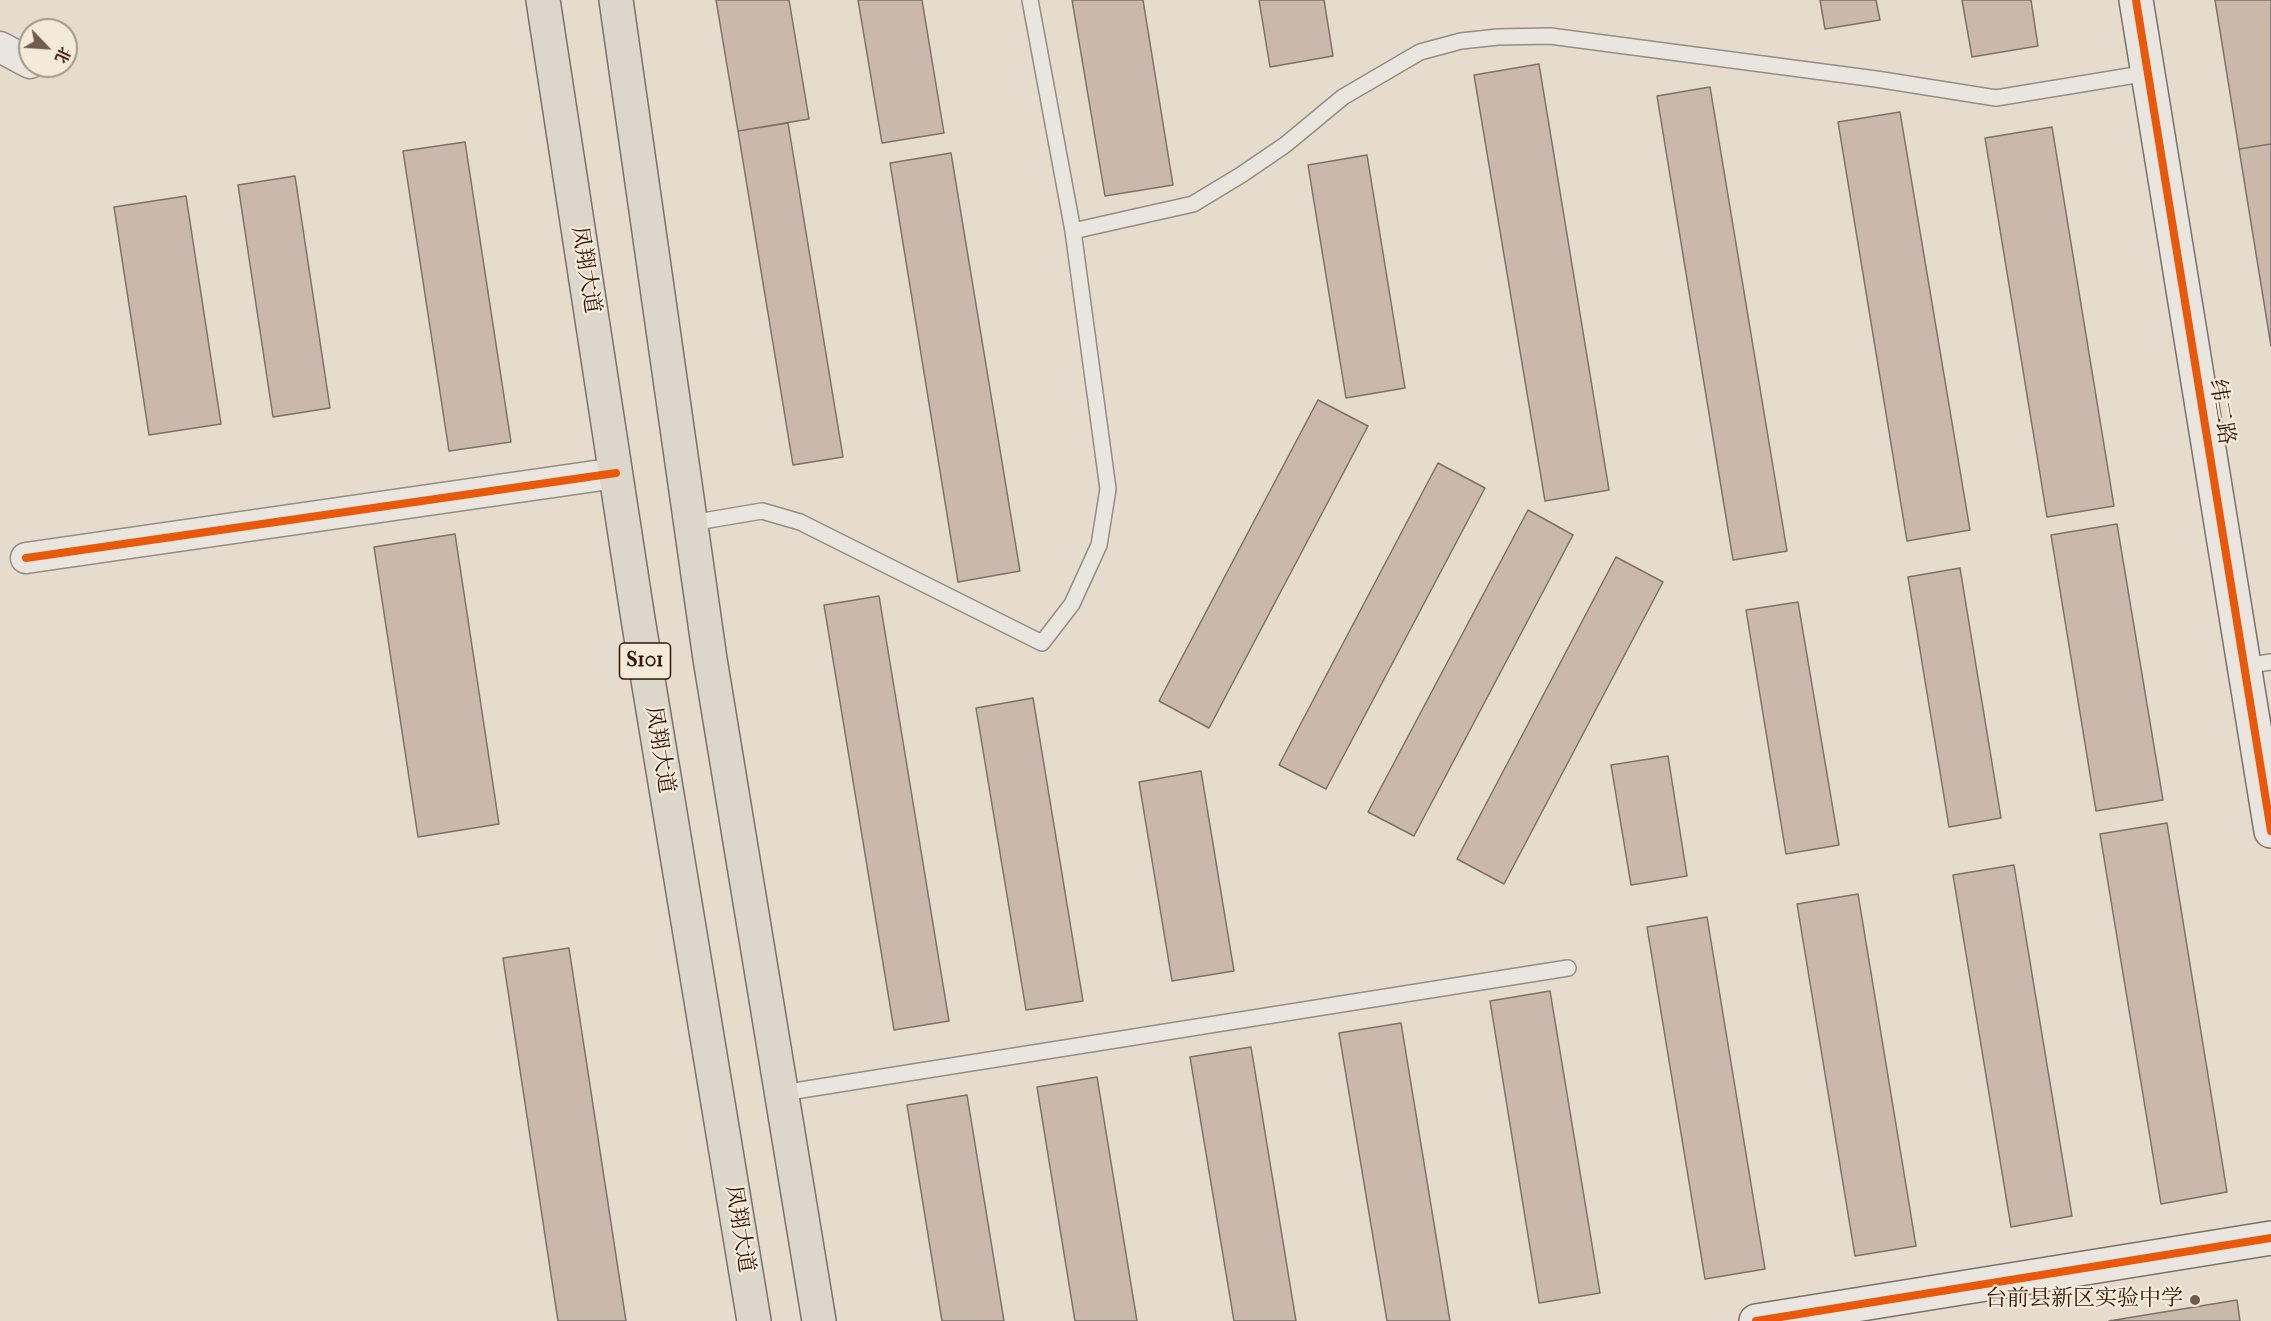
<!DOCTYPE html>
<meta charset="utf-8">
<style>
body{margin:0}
#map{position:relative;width:2271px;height:1321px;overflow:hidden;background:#e5dcce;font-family:"IM FELL French Canon","Noto Serif SC",serif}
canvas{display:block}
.north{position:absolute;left:18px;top:18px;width:60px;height:60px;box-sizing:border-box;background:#f4ead9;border:2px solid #a69586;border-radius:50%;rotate:115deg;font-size:16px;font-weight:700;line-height:24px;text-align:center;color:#311509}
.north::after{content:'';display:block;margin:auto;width:21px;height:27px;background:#705b4e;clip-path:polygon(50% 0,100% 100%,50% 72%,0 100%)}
</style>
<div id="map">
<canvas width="2271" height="1321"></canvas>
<div class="north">北</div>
</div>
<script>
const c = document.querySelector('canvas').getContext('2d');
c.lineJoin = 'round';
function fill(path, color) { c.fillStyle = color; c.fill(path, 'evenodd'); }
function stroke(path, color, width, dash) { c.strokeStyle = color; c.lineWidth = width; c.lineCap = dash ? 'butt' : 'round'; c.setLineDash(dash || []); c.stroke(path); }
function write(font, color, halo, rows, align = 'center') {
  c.font = font + ' "IM FELL French Canon","Noto Serif SC",serif'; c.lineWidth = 4.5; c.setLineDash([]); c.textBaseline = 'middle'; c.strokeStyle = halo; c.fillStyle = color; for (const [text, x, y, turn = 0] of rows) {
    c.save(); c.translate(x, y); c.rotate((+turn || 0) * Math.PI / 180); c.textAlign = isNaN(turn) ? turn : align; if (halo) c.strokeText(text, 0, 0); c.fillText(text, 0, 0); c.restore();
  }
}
const building = new Path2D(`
 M716 0H789L809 119 738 131Z
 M858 0H922L944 133 882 143Z
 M1072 0H1143L1173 185 1105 196Z
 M1259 0H1324L1333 56 1270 67Z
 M1820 0H1876L1880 20 1825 29Z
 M1962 0H2031L2038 46 1972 57Z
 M2215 0H2271V144L2239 149Z
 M1539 64 1609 490 1545 501 1474 75Z
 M1710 87 1787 551 1733 560 1657 96Z
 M1900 112 1970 530 1907 541 1838 122Z
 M788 123 843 457 793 465 738 131Z
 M2052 127 2114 506 2047 517 1985 138Z
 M465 142 511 442 449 451 403 151Z
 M2271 144V346L2239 149Z
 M951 153 1020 571 958 582 890 163Z
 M1367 155 1405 388 1346 398 1308 165Z
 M295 176 330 408 273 417 238 185Z
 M186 196 221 424 149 435 114 207Z
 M1318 400 1368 426 1209 728 1159 701Z
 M1438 463 1485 488 1326 789 1279 765Z
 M1528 510 1573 535 1414 836 1368 812Z
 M2117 524 2163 800 2096 811 2051 535Z
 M455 534 499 824 418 837 374 547Z
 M1616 557 1663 582 1504 884 1457 859Z
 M1960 568 2001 818 1949 827 1908 577Z
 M879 596 949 1021 894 1030 824 605Z
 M1798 602 1839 845 1786 854 1746 610Z
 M1033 698 1083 1001 1026 1010 976 708Z
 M1668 756 1687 876 1631 885 1611 765Z
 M1201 771 1234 971 1172 981 1139 782Z
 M2167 823 2227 1192 2161 1204 2100 834Z
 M2014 865 2072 1216 2011 1227 1953 875Z
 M1858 894 1916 1246 1855 1256 1797 904Z
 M1707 917 1765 1269 1705 1279 1647 927Z
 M569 948 626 1321H558L503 958Z
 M1550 991 1600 1293 1539 1303 1490 1001Z
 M1401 1023 1450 1321H1387L1339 1033Z
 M1251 1047 1296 1321H1234L1190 1057Z
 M1097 1077 1137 1321H1075L1037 1087Z
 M967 1095 1004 1321H942L907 1105Z
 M2237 1300 2240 1321H2109Z`);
const lane = new Path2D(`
 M1073 231 1193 204 1241 175 1285 145 1343 97 1420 52 1461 41 1498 37 1550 36 1876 79 1996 98 2148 73
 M691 523 762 511 800 522 1042 643 1072 604 1099 545 1108 489 1073 231 1030 0
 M2244 666 2271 662
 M782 1093 1568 968`);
const street = new Path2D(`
 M0 47 30 63
 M26 558 616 473`);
const secondary = new Path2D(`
 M2136 0 2271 831
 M1756 1321 2271 1238`);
const primary = new Path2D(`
 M543 0 638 619 754 1321
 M616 0 710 659 819 1321`);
const cycleway = new Path2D(`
 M2136 0 2271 831
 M26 558 616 473
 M1756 1321 2271 1238`);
const markers = [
 [2195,1300,6,"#705b4e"]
];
const shields = [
 [645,661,51]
];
const shieldNames = [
 ["S101",645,661]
];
const streetNames = [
 ["凤翔大道",585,270,81],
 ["纬二路",2221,412,81],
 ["凤翔大道",659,750,81],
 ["凤翔大道",739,1229,81]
];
const poiNames = [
 ["台前县新区实验中学",2183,1300]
];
fill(building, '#cab8ad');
stroke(building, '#7b7169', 1.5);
stroke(lane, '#958c83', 18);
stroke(street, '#958c83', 33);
stroke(secondary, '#7b7169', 36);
stroke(primary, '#7b7169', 36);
stroke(lane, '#eae6df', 15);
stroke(street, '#eae6df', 30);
stroke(secondary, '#eae6df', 33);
stroke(primary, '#ddd6ca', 33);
stroke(cycleway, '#e8590c', 8);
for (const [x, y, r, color] of markers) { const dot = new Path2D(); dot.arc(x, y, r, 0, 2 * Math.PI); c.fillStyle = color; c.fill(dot); stroke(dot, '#f4ead9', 2); }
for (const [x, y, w] of shields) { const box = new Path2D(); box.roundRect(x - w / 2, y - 18, w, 36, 4.5); c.fillStyle = '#f4ead9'; c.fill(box); stroke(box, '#311509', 1.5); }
write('bold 21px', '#311509', null, shieldNames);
write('22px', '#311509', '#f4ead9', streetNames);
write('22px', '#311509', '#f4ead9', poiNames, 'right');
</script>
